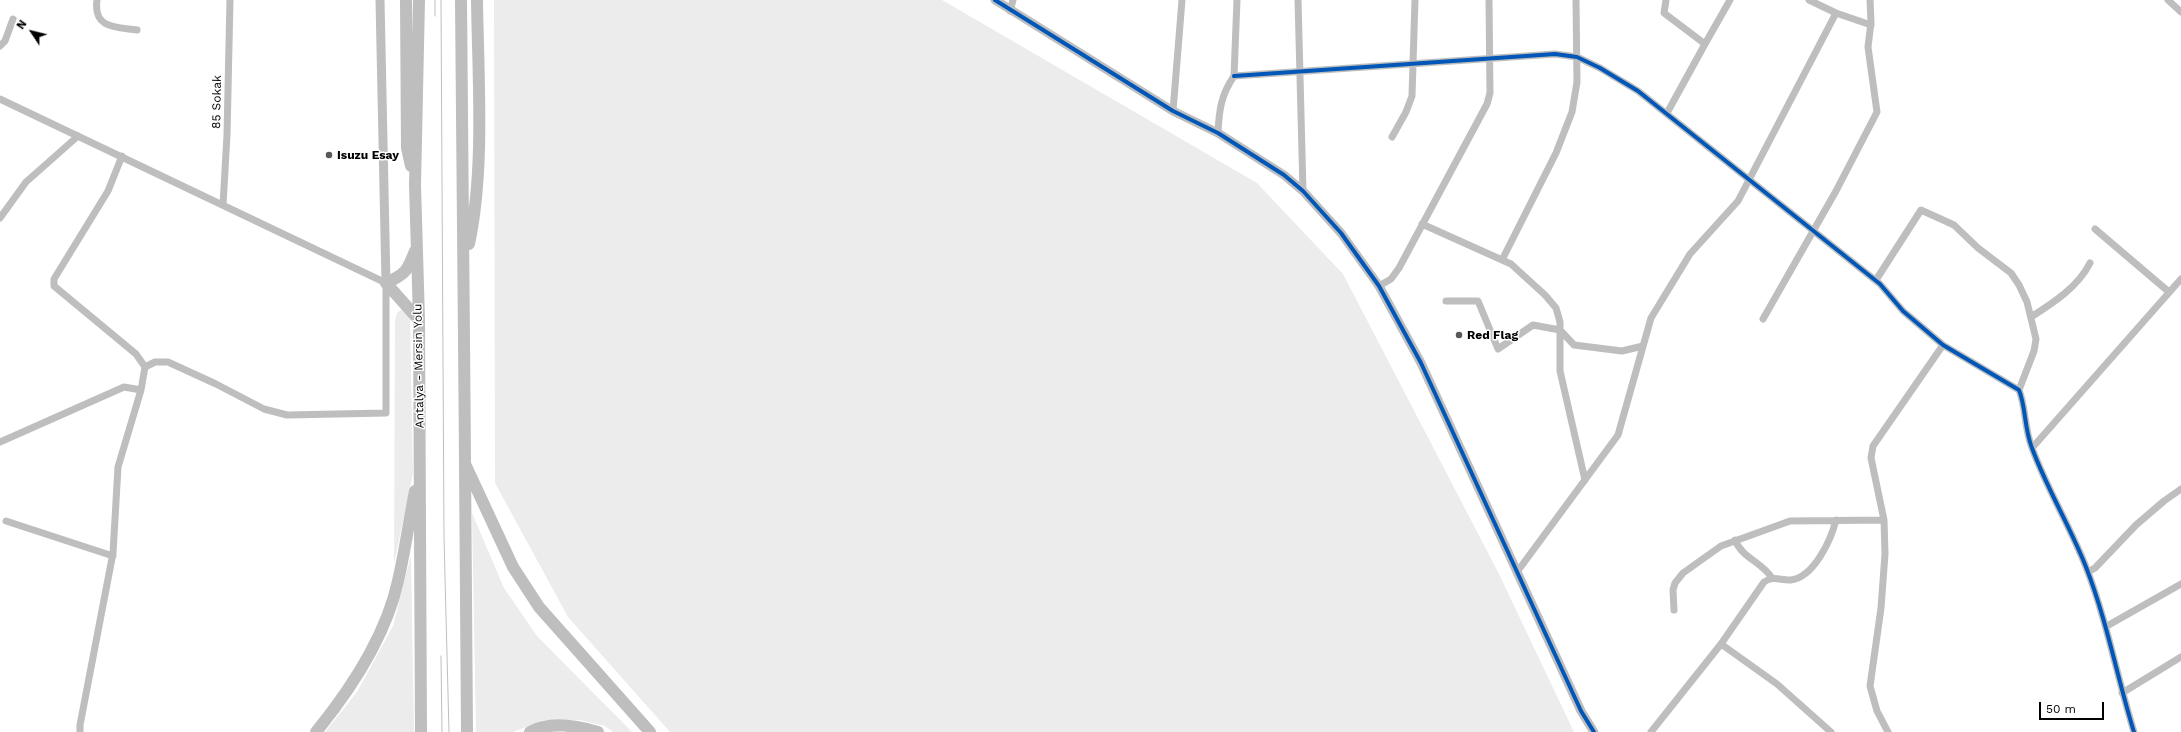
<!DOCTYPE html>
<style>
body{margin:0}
#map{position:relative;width:2181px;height:732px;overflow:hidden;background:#fff;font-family:"Work Sans",sans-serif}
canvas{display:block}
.north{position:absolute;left:12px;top:12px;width:40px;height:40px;-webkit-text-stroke:3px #fff;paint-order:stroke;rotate:305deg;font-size:11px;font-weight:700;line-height:16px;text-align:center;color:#000}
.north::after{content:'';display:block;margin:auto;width:14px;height:18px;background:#000;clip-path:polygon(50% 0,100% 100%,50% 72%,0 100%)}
.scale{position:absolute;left:2039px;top:702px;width:65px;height:18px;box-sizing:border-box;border:2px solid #000;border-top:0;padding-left:5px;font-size:12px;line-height:14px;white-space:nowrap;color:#000;-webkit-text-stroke:3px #fff;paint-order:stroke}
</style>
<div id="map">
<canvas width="2181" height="732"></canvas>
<div class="north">N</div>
<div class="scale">50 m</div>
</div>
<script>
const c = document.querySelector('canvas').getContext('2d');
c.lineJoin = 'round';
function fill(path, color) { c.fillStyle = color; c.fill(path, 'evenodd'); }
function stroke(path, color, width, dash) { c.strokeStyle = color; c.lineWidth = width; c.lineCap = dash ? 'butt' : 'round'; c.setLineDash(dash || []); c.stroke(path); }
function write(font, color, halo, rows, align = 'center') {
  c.font = font + ' "Work Sans",sans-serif'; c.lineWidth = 3; c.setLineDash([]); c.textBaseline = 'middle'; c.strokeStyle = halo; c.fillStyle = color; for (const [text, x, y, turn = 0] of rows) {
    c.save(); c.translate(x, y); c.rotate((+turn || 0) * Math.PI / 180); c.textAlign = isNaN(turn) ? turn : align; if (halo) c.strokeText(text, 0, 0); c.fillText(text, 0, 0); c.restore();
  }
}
const green = new Path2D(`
 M494 0H942L1257 183 1343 274 1499 574 1574 732H670L568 617 495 483Z
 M402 309 408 312 410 319 413 474 394 564 395 321 397 313Z
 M472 513 504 588 537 636 632 732H613L605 726 580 720H544L513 732H476Z
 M411 555 414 732H325L357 692 393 626Z`);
const minor = new Path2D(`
 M97 0C93 29 116 27 137 30
 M1298 0 1303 191
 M1666 0 1664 13 1705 44 1667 113
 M1809 0 1836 13 1871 25
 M2168 0 2181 12
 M1010 11 1013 0
 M1705 44 1730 0
 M0 46 5 41 13 19
 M1234 76 1555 54 1577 57 1600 68 1638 91 1880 284 1903 311 1943 345 2019 390C2026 407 2024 428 2032 448 2047 489 2070 526 2086 567 2107 621 2117 677 2134 732
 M0 99 386 283V413L287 415 264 409 216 384 168 362H155L145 367
 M1173 111 1182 0
 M1218 133C1219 110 1221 95 1234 76L1237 0
 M1392 137 1406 112 1412 96 1415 0
 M223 205 227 135 230 0
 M0 218 26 182 78 136
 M1422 224 1511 264 1545 295 1556 308 1560 322V371L1585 480
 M2095 229 2169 292
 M1502 260 1556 153 1572 112 1577 82 1576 0
 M1876 280 1921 210 1954 225 1978 248 2011 273 2019 285 2027 302 2036 339 2034 351 2019 390
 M1379 286 1391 279 1399 268 1487 104 1490 93 1489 0
 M1446 301H1478L1498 349 1533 325 1560 330 1574 345 1622 351 1643 346
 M2031 317C2053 303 2078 287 2090 263
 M1763 319 1836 191 1877 112 1868 47 1871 22 1870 0
 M0 442 124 387 141 390
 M2032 448 2181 279
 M6 521 113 556
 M1735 540C1742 558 1762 562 1772 578
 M1517 572 1618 435 1651 318 1690 254 1738 201 1836 13
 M2088 572 2095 568 2136 525 2164 501 2181 489
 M1674 610 1673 590 1675 583 1683 573 1721 546 1790 521 1884 520
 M2107 626 2181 584
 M1721 644 1777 684 1831 732
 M2122 693 2181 657
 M80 732V725L113 553 118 467 141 390 145 367 136 354 54 286V279L108 191 122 156
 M1651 732 1721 644 1764 582C1774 575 1781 581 1791 580 1814 577 1831 540 1836 520
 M1888 732 1877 711 1870 686 1881 608 1885 554 1884 520 1871 458 1873 446 1943 345`);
const tertiary = new Path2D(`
 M380 0 386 283
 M995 0 1173 111 1218 133 1284 175 1303 191 1341 233 1379 286 1421 363 1581 711 1594 732`);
const trunk = new Path2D(`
 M406 0 407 148 411 166
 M419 0 415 185 419 320 421 732
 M461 0C465 244 464 488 467 732
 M469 244C485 169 478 77 477 0
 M415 251C407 271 406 274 386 283L419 320
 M466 466 513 567 539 607 650 732
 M316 732C351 689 386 636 398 581 405 551 409 521 415 491
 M530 732C549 721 578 726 598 732`);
const tram = new Path2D(`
 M435 0V16
 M441 0 444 537 449 732
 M441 656 442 732`);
const cycleway = new Path2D(`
 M995 0 1173 111 1218 133 1284 175 1303 191 1341 233 1379 286 1421 363 1581 711 1594 732
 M1234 76 1555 54 1577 57 1600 68 1638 91 1880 284 1903 311 1943 345 2019 390C2026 407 2024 428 2032 448 2047 489 2070 526 2086 567 2107 621 2117 677 2134 732`);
const markers = [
 [329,155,4,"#595959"],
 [1459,335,4,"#595959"]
];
const streetNames = [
 ["85 Sokak",217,102,-89],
 ["Antalya - Mersin Yolu",419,366,-91]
];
const poiNames = [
 ["Isuzu Esay",337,155],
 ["Red Flag",1467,335]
];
fill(green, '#ececec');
stroke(minor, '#bebebe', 7);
stroke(tertiary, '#bebebe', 9);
stroke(trunk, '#bebebe', 12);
stroke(tram, '#bebebe', 1);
stroke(cycleway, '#0057b8', 4);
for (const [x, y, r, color] of markers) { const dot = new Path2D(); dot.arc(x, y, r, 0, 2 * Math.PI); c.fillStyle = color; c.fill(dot); stroke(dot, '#fff', 1.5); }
write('12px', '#000', '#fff', streetNames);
write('bold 12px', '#000', '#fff', poiNames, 'left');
</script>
